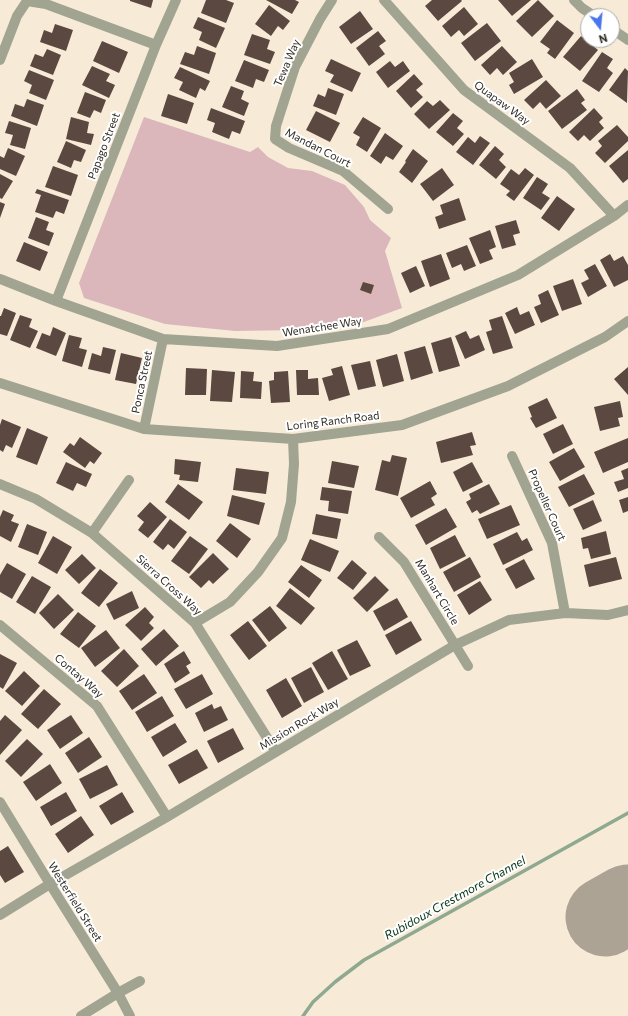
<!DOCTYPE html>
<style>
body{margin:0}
#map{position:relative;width:628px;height:1016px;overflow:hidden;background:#f7ebd8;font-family:Commissioner,sans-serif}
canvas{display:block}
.north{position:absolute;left:580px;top:8px;width:40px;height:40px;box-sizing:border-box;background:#fff;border:1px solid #acaba8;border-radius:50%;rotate:164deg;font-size:11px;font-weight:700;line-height:16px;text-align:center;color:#302c25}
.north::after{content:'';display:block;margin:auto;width:14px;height:18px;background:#4a76e9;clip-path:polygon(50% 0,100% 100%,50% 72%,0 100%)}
</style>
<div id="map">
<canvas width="628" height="1016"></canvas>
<div class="north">N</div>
</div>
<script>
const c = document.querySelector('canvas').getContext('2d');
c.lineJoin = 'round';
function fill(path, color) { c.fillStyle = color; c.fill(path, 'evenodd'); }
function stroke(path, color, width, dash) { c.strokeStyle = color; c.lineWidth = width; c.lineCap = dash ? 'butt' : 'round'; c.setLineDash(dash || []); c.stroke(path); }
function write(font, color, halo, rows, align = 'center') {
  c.font = font + ' Commissioner,sans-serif'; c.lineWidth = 4; c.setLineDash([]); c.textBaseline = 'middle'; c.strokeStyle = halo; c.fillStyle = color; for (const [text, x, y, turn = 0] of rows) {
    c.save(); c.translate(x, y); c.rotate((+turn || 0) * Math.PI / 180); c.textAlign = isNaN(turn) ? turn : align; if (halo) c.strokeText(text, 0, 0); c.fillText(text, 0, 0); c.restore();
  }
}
const green = new Path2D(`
 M144 117 250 152 258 147 268 157 288 168 312 171 345 185 364 207 370 220 391 238 385 251 402 308 361 323 299 330 235 331 165 324 84 298 79 283Z`);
const stream = new Path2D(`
 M303 1016 313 1002 335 982 364 960 628 813`);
const runway = new Path2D(`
 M605 917 628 904`);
const building = new Path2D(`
 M130 0H153L151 8 130 1Z
 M206 0H226L234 3 226 23 201 13Z
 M266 0H295L299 2 292 14Z
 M432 0H461L462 1 438 21 425 6Z
 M498 0H531L512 16Z
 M538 0 554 16 532 37 516 21Z
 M269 5 290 21 283 30 278 26 271 36 255 24Z
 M464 7 478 24 464 36 459 30 451 37 442 26Z
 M360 11 373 29 351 44 339 27Z
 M198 17 225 28 216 48 199 40 202 32 193 28Z
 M557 20 574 33 555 59 547 53 550 49 540 42Z
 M487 23 501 41 475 61 461 43Z
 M55 24 73 30 66 51 40 42 44 30 52 33Z
 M378 31 386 41 379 46 385 54 369 66 356 48Z
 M252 34 270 40 267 49 275 52 270 64 244 55Z
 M581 36 598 50 580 71 563 57Z
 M102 41 128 52 119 73 93 61Z
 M197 46 216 53 209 74 180 64 185 52 194 55Z
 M502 46 517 62 503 75 497 68 490 75 481 65Z
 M47 49 61 55 53 75 30 66 35 54 43 57Z
 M602 52 613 59 607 68 613 73 599 92 582 81Z
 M331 59 361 73 352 92 330 82 334 75 325 71Z
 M532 59 543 77 514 94 509 85 514 82 509 73Z
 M244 60 269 70 264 82 256 79 253 88 235 81Z
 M390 61 395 67 403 61 410 71 388 88 376 72Z
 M92 66 110 74 106 81 115 85 109 98 82 85Z
 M180 67 210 81 205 91 200 88 196 98 179 90 183 82 174 78Z
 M625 68 628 71 627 103 609 90Z
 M29 70 54 80 46 100 29 93 32 85 24 81Z
 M414 74 423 84 416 90 423 97 411 108 396 91Z
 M546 80 561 96 546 109 540 102 533 109 524 100Z
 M231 86 244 91 241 99 249 103 244 116 222 107Z
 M328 88 344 94 336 115 313 106 318 94 325 97Z
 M577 89 585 100 581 103 587 110 562 129 548 111Z
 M85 92 106 100 101 113 94 110 90 118 77 113Z
 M168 94 194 103 187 124 161 116Z
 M27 99 44 105 37 126 11 116 15 104 24 107Z
 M440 100 450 110 429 129 414 114 427 101 433 106Z
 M211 108 245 121 240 134 232 131 229 139 212 132 215 123 207 120Z
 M594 108 603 118 599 122 604 128 590 141 584 135 578 141 569 132Z
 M316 111 340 123 330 142 306 130Z
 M453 113 463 121 457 128 464 134 453 146 436 132Z
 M71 117 89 122 87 133 94 134 91 145 66 139Z
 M363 117 381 128 367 152 356 145 360 137 353 133Z
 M9 121 31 128 25 149 10 145 13 135 5 133Z
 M617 125 628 137V141L605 163 595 153 602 146 598 141Z
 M385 133 403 146 393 160 386 156 381 164 370 156Z
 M480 136 490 143 473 165 456 152 468 137 475 143Z
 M66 141 86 150 81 162 74 160 71 168 57 162Z
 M495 146 504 154 499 160 506 167 496 179 479 165Z
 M8 148 25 156 16 176 0 169V156L4 158Z
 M413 149 428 161 412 183 399 172 406 162 405 161Z
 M628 150V179L623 183 609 166Z
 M53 166 78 175 71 196 45 187Z
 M442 168 454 185 433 201 420 184Z
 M525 168 534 175 514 201 506 195 510 191 500 184 511 169 519 175Z
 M0 174 13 181 2 199 0 198Z
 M537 177 548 184 542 193 550 198 541 210 523 198Z
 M37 189 69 200 64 214 56 211 53 218 35 212 41 195 35 193Z
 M557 196 575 209 559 231 541 218Z
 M459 198 466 220 439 229 435 217 443 214 440 205Z
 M0 202 5 204 0 218Z
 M36 217 49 222 46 230 54 233 49 246 28 238Z
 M516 220 520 233 513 235 516 245 502 249 495 226Z
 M490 230 496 247 489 250 493 259 480 264 469 238Z
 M24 242 48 252 40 271 16 261Z
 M467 245 476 266 464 271 461 264 452 268 446 253Z
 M441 254 450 279 430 287 421 261Z
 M610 254 614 261 623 256 628 265V280L614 287 600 260Z
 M595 264 607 286 588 297 581 283 589 279 584 270Z
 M416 266 425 286 410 293 401 273Z
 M573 279 582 304 562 311 553 286Z
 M363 282 374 285 371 294 360 290Z
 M548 290 559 315 541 323 534 307 541 304 538 295Z
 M517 307 520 315 529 311 535 325 515 334 505 313Z
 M4 308 16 313 7 336 0 334V316H1Z
 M20 315 32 319 29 327 38 331 30 348 10 340Z
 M502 316 513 348 493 354 486 332 492 330 489 320Z
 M53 327 66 333 56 356 36 348 42 333 50 336Z
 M466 331 470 339 479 335 485 350 465 359 455 336Z
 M69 335 82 338 79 348 87 350 82 367 62 361Z
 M451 337 460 366 439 372 431 343Z
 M425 346 433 373 411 380 404 352Z
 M103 347 116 350 110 374 88 369 92 353 101 356Z
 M121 353 142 358 136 384 115 380Z
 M397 354 404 381 383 387 376 360Z
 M370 361 376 386 358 390 351 365Z
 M342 366 350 395 329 401 322 378 333 375 331 369Z
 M628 367V395L614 379Z
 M186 368 207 369 206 395H185Z
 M212 370 235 372 232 402 210 401Z
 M296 370H308V379L318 378 319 395H297Z
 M241 371 254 372 253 381 262 382 261 399 240 398Z
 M288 371 290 402 271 403 269 381 274 380V372Z
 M547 398 557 418 536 428 530 418 532 417 528 407Z
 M620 401 623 417 618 418 620 426 600 431 594 407Z
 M2 419 21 427 12 448 6 445 3 452 0 450V425Z
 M563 424 573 444 553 454 543 434Z
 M27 428 48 437 37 465 16 457Z
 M472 432 476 445 470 446 473 455 441 463 436 442Z
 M80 437 102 453 94 464 90 461 85 468 63 452 70 443 74 446Z
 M628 438V462L603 473 594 452Z
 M574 448 585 467 560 481 549 462Z
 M392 455 407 458 398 496 375 490 382 460 390 462Z
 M175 459 201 462 198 482 179 480 180 475 174 474Z
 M332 461 359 466 354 488 328 483Z
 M66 462 92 474 86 487 77 483 73 491 56 483Z
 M472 462 483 482 463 492 453 472Z
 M236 468 269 472 266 494 233 490Z
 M628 468V488L618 492 614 482 624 479 621 471Z
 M584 474 595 494 569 507 558 487Z
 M430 481 437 494 431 498 435 505 411 518 400 498Z
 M178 484 203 502 189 520 165 502Z
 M489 484 500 504 480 514 477 510 472 513 466 502 471 499 469 494Z
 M322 487 352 491 348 514 328 511 329 501 320 500Z
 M232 495 265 503 259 525 227 516Z
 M628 497V511L623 513 619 500Z
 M593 500 602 521 583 530 573 509Z
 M150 502 167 517 148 538 138 530 144 522 137 516Z
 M511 505 520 525 487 539 478 519Z
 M446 508 457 527 426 545 415 525Z
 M3 510 14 515 11 521 19 524 11 542 0 536V517Z
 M316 514 341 519 337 539 312 534Z
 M170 519 187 532 174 549 168 544 163 550 153 542Z
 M230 523 251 539 237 558 216 541Z
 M27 524 47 532 38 555 18 547Z
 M606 531 611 554 591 559 588 548 583 549 581 538Z
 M517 532 522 541 527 538 533 550 503 565 493 544Z
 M455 535 466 556 440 569 430 548Z
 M53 536 72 547 57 574 38 563Z
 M190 536 208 549 189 574 171 561Z
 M310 539 339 551 330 572 301 560Z
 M213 553 229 569 213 584 209 580 201 588 189 577Z
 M82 554 96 568 79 584 65 570Z
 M470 557 481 577 454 592 443 572Z
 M616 557 622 579 589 587 584 565Z
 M524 559 535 579 516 589 505 569Z
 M352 560 367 573 353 590 337 578Z
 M7 563 26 574 12 599 0 592V575Z
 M301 565 322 580 309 598 288 582Z
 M100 569 118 583 99 607 81 593Z
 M32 576 51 587 35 614 16 602Z
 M375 576 389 590 367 612 353 598Z
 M480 581 492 600 469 615 457 595Z
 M290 588 315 608 301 625 276 606Z
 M132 591 139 608 114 620 106 604Z
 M58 594 74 610 54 629 39 613Z
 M397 598 408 617 384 631 373 611Z
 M270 606 287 628 269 642 252 620Z
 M145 607 154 617 149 623 154 628 141 641 125 625Z
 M78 612 96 626 79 648 60 634Z
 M248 621 267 646 249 660 230 635Z
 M411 621 422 640 396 655 385 635Z
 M164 629 179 646 156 666 141 649Z
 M106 630 120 648 95 667 81 648Z
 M357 640 371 666 350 676 337 650Z
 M124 649 139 666 117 687 101 671Z
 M184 651 191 663 186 666 190 673 175 683 164 664Z
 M332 651 348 679 328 690 312 663Z
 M0 654 17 663 3 689 0 687Z
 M311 667 324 692 304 703 291 678Z
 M24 671 40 686 22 706 5 691Z
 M144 674 157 693 132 710 119 691Z
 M202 674 213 694 186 709 174 689Z
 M286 678 302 706 282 718 266 690Z
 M44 689 61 704 38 729 21 714Z
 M162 696 174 716 147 732 135 712Z
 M212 704 214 709 221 706 228 720 204 732 195 713Z
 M5 715 22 730 0 755V721Z
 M71 715 83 733 60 749 47 730Z
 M175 723 187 742 163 757 151 737Z
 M233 728 244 749 218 763 207 741Z
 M89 737 102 757 78 773 65 753Z
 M27 739 43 754 21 777 5 761Z
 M197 749 208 768 179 784 168 765Z
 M50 764 62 783 36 801 23 782Z
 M107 765 118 785 90 799 79 779Z
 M66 792 77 811 51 826 40 807Z
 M122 792 134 812 111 825 99 806Z
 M81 816 94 835 68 853 55 834Z
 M8 846 24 872 5 883 0 875V851Z`);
const minor = new Path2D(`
 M332 0 320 19 295 67 276 126 275 139 289 148 343 171 388 209
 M384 0 464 90 570 168 614 216
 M574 0 582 8 594 16
 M612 29 628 40
 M0 60 17 16 27 1 46 4 156 45
 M0 279 56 301 163 339 277 346 388 329 518 275 614 216 628 205
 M56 301 156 45 176 0
 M0 383 144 429 293 439 402 425 508 386 605 337 628 321
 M144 429 163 339
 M512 456 552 543 565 613
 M0 484 36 499 92 533 195 623 276 752
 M92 533 129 480
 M379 537 404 562 468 666
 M195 623 230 602 258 572 282 538 291 502 294 464 293 439
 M0 625 97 706 167 817
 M0 802 50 884 118 993 130 1016
 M0 915 50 884 167 817 455 645 509 620 565 613 608 615 628 610
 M81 1016 118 993 140 981`);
const streetNames = [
 ["Tewa Way",287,63,-67],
 ["Quapaw Way",502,103,36],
 ["Papago Street",104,146,-69],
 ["Mandan Court",318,148,27],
 ["Wenatchee Way",322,327,-9],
 ["Ponca Street",142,382,-78],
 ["Loring Ranch Road",333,421,-7],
 ["Propeller Court",547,505,66],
 ["Sierra Cross Way",169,585,42],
 ["Manhart Circle",437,592,59],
 ["Contay Way",79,676,41],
 ["Mission Rock Way",299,724,-31],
 ["Westerfield Street",75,902,58]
];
const waterNames = [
 ["Rubidoux Crestmore Channel",455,898,-29]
];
fill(green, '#dbb7bb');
stroke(stream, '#8ea98f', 3.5);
stroke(runway, '#aca394', 79);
fill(building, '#5b4941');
stroke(minor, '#a1a490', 10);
write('11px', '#302c25', '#fff', streetNames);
write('italic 12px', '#063313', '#fff', waterNames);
</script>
